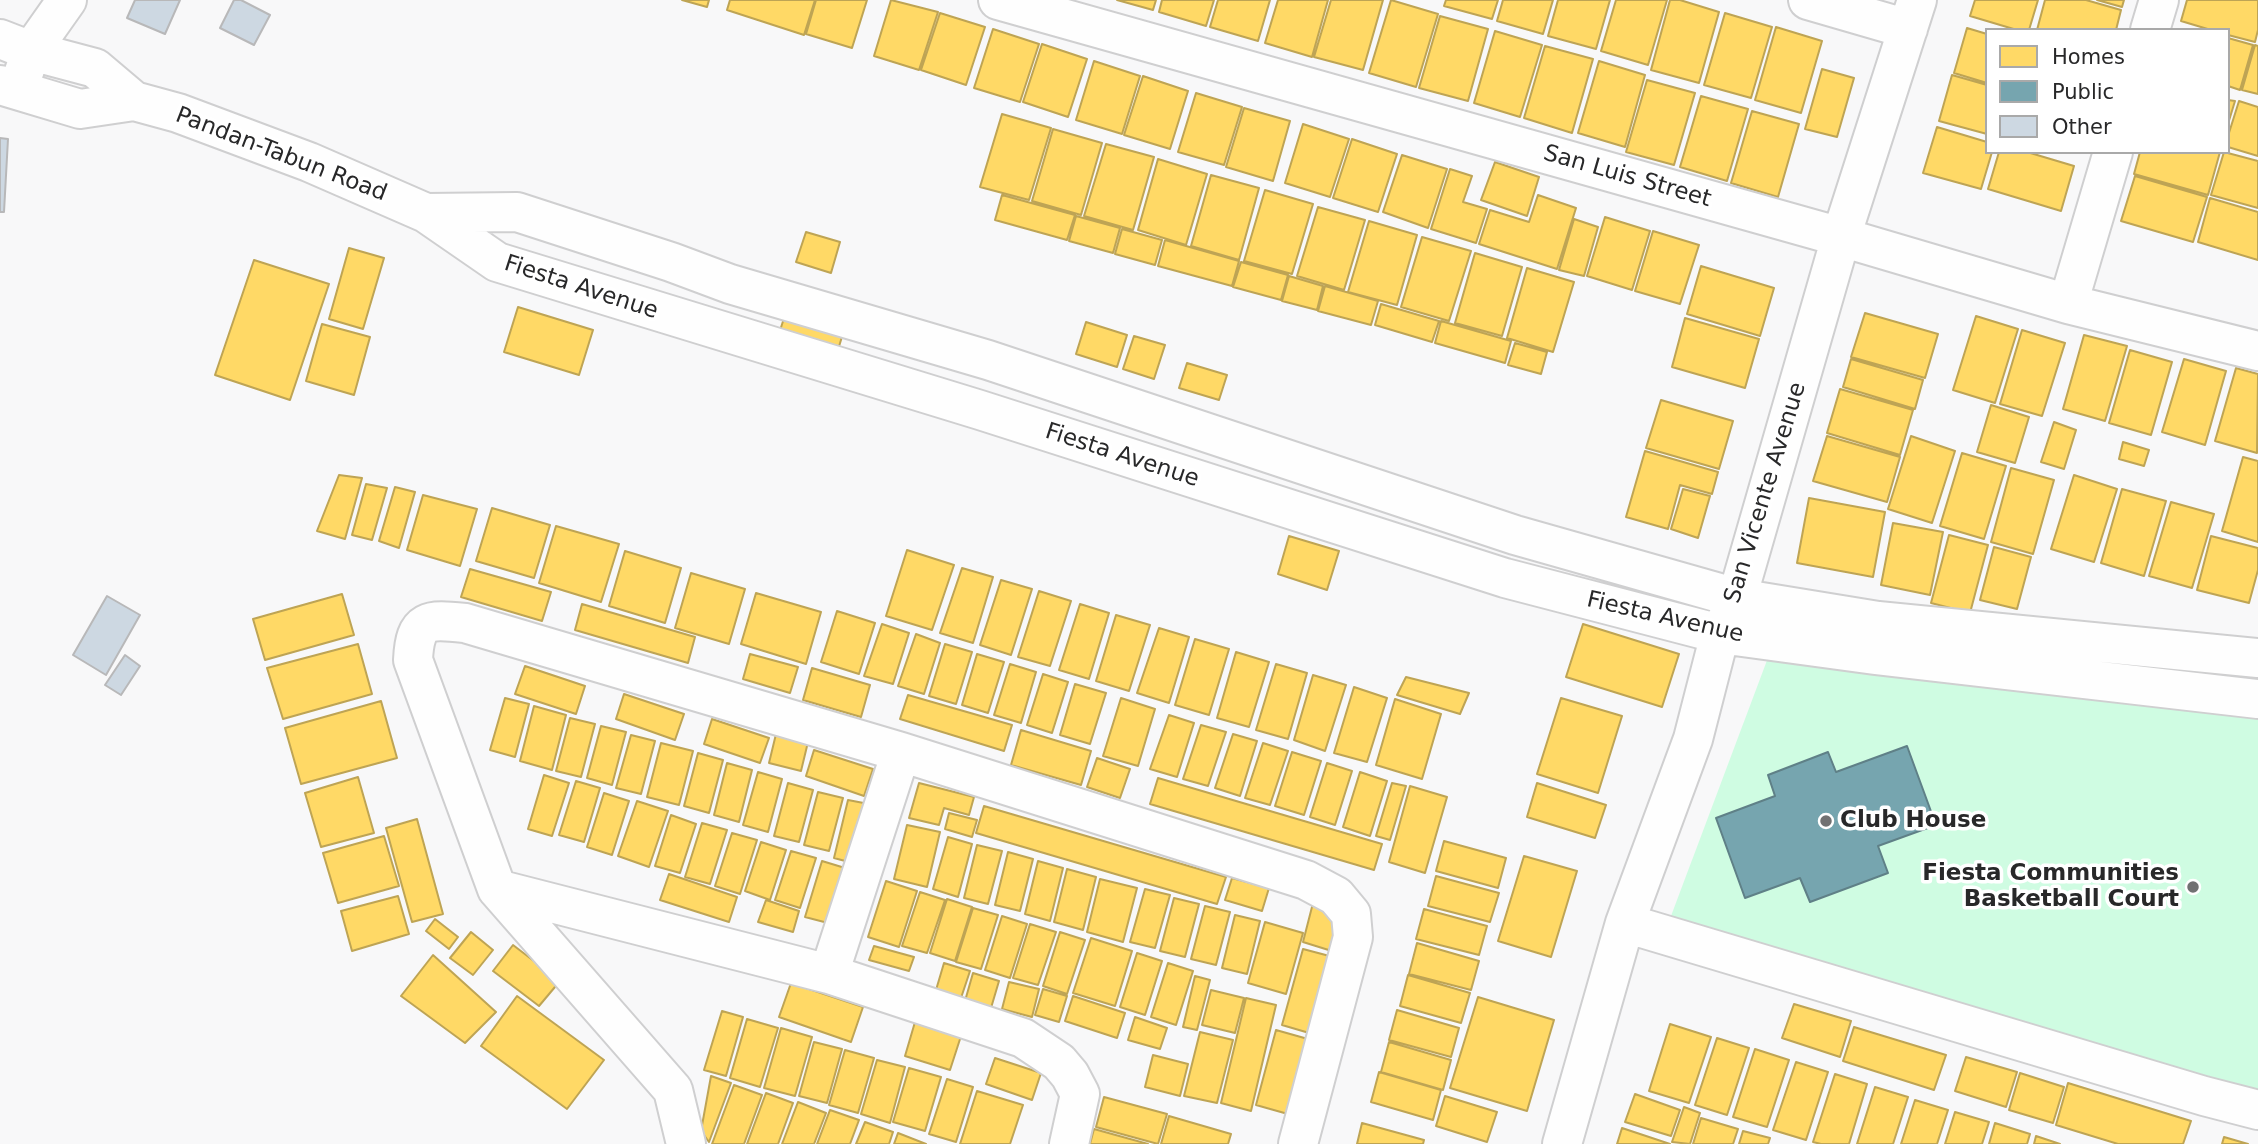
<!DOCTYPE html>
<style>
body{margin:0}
#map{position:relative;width:2258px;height:1144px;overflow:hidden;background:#f8f8f9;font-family:"DejaVu Sans",sans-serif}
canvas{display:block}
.legend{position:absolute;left:1985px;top:28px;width:245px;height:126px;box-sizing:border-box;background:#fff;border:2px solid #a9a9a9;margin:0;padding:9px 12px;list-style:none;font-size:21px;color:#282829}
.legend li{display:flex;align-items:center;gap:14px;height:35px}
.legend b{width:35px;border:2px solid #a9a9a9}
</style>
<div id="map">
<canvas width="2258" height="1144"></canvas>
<ul class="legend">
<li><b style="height:19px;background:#ffd966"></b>Homes</li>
<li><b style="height:19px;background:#76a5af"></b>Public</li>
<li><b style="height:19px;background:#cdd8e2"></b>Other</li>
</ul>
</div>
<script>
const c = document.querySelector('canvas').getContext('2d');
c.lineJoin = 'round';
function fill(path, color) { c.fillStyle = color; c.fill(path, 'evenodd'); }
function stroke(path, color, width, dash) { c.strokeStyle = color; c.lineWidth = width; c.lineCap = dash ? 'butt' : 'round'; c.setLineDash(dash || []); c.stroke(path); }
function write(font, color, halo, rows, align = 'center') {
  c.font = font + ' "DejaVu Sans",sans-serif'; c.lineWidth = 7; c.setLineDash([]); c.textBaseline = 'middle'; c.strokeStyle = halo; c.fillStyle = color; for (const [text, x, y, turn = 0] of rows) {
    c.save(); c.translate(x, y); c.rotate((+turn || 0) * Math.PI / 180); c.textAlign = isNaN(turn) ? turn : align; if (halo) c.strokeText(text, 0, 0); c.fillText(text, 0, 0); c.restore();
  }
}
const green = new Path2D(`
 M1769 655 2258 718V1090L1668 924Z`);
const homes = new Path2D(`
 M682 0H709L707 7Z
 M730 0H815L804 35 727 10Z
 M816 0H867L852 48 806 34Z
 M891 0 938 12 919 70 874 56Z
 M1117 0H1156L1153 10Z
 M1162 0H1214L1206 26 1159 12Z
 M1218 0H1270L1258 41 1210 27Z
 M1278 0H1328L1312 57 1265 43Z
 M1331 0H1383L1363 70 1314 57Z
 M1391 0 1438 14 1416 87 1369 73Z
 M1446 0H1498L1492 19 1444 6Z
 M1503 0H1553L1543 34 1497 21Z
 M1558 0H1610L1596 49 1548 36Z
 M1616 0H1667L1648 65 1601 51Z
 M1670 0H1680L1719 12 1699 83 1651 70Z
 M1975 0H2038L2029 30H2017L1970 16Z
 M2045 0H2086L2121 10 2116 30H2037Z
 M2097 0H2124L2122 7Z
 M2187 0H2258V30L2255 42 2228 35V30H2211L2181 21Z
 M940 13 985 27 966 85 921 70Z
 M1725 13 1772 27 1751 98 1704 85Z
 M1440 16 1488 29 1468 101 1419 88Z
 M1776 27 1822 41 1801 113 1755 100Z
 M1967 28 1987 34V83L1954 73Z
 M993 29 1039 44 1020 102 974 88Z
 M1495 31 1542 45 1520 117 1474 103Z
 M2228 38 2253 45 2240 90 2228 86Z
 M1042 44 1087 59 1068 117 1023 102Z
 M2255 45 2258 46V94L2242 90Z
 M1545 46 1593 59 1572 133 1524 118Z
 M1094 61 1140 76 1122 134 1076 120Z
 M1599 61 1645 75 1625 147 1578 133Z
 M1822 69 1854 78 1837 137 1805 129Z
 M1952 75 1987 85V134L1939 121Z
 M1143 76 1188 91 1170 149 1124 135Z
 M1647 80 1695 93 1674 165 1626 152Z
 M1196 93 1242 107 1224 165 1178 152Z
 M1701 96 1748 109 1727 181 1680 167Z
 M2228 100 2235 101 2228 124Z
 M2239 101 2258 107V156L2228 147V136Z
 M1244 108 1290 121 1273 181 1226 167Z
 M1752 111 1799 124 1778 197 1731 183Z
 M1002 114 1051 128 1029 200 980 187Z
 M1303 124 1349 139 1330 197 1285 183Z
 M1937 127 1987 142V152H1992L1981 189 1923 173Z
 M1053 129 1102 143 1081 215 1032 201Z
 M1352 139 1397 154 1378 212 1333 198Z
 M1106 144 1154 157 1133 230 1084 216Z
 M1999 152H2027L2074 166 2061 211 1988 189Z
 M2140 152H2220L2208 195 2134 174Z
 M2224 152 2258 161V208L2211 195Z
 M1402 155 1447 169 1428 228 1383 212Z
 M1158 159 1207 174 1186 245 1138 230Z
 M1495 162 1539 177 1527 216 1481 200Z
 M1450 169 1472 176 1463 202 1487 209 1476 243 1431 229Z
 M1211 175 1259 188 1239 260 1191 246Z
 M2135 176 2207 197 2193 242 2121 221Z
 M1265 190 1313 204 1292 274 1244 261Z
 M1002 195 1075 215 1067 240 995 220Z
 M1538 195 1576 208 1557 269 1479 244 1490 210 1529 222Z
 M2210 198 2258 212V260L2198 242Z
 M1318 207 1365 220 1344 290 1297 276Z
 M1076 216 1120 228 1113 253 1069 241Z
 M1605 217 1650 231 1632 290 1587 276Z
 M1574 219 1598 227 1584 276 1559 270Z
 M1369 221 1417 235 1397 305 1348 292Z
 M1122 229 1162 240 1155 265 1115 254Z
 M1653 231 1699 245 1680 304 1635 291Z
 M806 232 840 242 831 273 796 262Z
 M1422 237 1471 251 1449 321 1401 307Z
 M1165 240 1239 261 1232 286 1158 266Z
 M349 248 384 258 363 329 329 319Z
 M1475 253 1522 267 1502 336 1455 323Z
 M254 260 329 284 290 400 215 375Z
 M1241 262 1288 275 1281 300 1233 287Z
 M1701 266 1774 288 1760 336 1687 314Z
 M1527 268 1574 282 1553 352 1507 338Z
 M1289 276 1323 286 1317 310 1282 301Z
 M1325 286 1378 301 1371 325 1318 311Z
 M1381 304 1439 321 1432 342 1375 325Z
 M518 307 593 330 579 375 504 352Z
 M786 312 844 330 834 363 775 346Z
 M1865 313 1938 334 1925 378 1851 357Z
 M1976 316 2018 329 1995 403 1953 390Z
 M1685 318 1759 339 1745 388 1672 367Z
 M1441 321 1511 341 1505 363 1435 343Z
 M1086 322 1127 335 1117 367 1076 354Z
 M322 324 370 337 354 395 306 381Z
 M2022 330 2065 343 2042 416 2000 404Z
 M2084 335 2127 346 2105 421 2063 409Z
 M1134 336 1165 345 1154 379 1123 369Z
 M1515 343 1547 352 1541 374 1508 365Z
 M2130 350 2172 362 2151 435 2109 423Z
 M1851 359 1923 380 1915 409 1843 387Z
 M2184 359 2226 371 2205 445 2162 432Z
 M1187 363 1227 375 1219 400 1179 388Z
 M2236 368 2258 374 2257 453 2215 441Z
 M1840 389 1913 410 1900 455 1827 433Z
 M1661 400 1733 421 1719 469 1646 448Z
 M1991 405 2029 417 2015 463 1977 452Z
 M2054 422 2076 430 2064 469 2041 462Z
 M1827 436 1900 457 1887 502 1813 481Z
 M1911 436 1955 451 1932 523 1888 509Z
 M2123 442 2149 450 2144 466 2119 459Z
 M1645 451 1718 472 1712 494 1680 485 1668 529 1626 517Z
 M1962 453 2006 466 1984 539 1940 526Z
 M2243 457 2258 461V542L2222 531Z
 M2011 468 2054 480 2033 554 1991 542Z
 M339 475 362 478 345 539 317 531Z
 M2074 475 2117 489 2094 562 2051 549Z
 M366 484 387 488 372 540 352 535Z
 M395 487 415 492 399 548 379 541Z
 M1683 489 1710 496 1698 538 1671 529Z
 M2122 489 2166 501 2144 576 2101 563Z
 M423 495 477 509 460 566 407 550Z
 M1809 498 1885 512 1873 577 1797 563Z
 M2171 502 2214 514 2192 588 2149 576Z
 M492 508 550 525 534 578 476 561Z
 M1893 523 1943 532 1930 595 1881 585Z
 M556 526 619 544 601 602 539 583Z
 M1949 535 1988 545 1970 613 1931 603Z
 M1289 536 1339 551 1327 590 1278 574Z
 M2211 536 2258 548V570L2249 603 2197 590Z
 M1994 547 2031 557 2017 609 1980 600Z
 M907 550 954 565 932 630 886 616Z
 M625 551 681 568 665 623 609 606Z
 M962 568 993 577 973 643 940 633Z
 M470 569 551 592 542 621 461 597Z
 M691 573 745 589 729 644 675 628Z
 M1001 580 1032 589 1011 655 980 645Z
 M1039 591 1071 601 1050 666 1018 657Z
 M756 593 821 612 806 664 741 644Z
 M342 594 354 635 265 660 253 619Z
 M582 604 695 637 688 663 575 630Z
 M1080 604 1109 613 1089 679 1059 670Z
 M837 611 875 623 859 674 821 662Z
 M1116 615 1150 625 1129 691 1096 681Z
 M882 624 909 633 893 684 864 676Z
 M1583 624 1679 654 1662 707 1566 677Z
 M1159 628 1189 637 1169 703 1137 693Z
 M916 634 940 643 924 694 898 686Z
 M1195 639 1229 649 1209 715 1175 705Z
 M358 644 372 694 283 719 267 668Z
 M945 644 972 652 956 704 929 696Z
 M1236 652 1269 662 1249 727 1217 718Z
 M750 654 798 667 790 693 743 679Z
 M977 654 1004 662 988 713 962 705Z
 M1010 664 1036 672 1021 723 994 715Z
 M1276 664 1307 673 1288 739 1256 730Z
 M525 666 585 686 576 714 515 694Z
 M812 668 870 685 861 717 803 700Z
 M1043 674 1068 682 1052 733 1027 725Z
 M1313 675 1346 685 1325 751 1294 740Z
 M1406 677 1469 693 1460 714 1397 695Z
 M1075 684 1106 693 1090 744 1060 735Z
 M1354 687 1387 698 1367 762 1334 753Z
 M624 694 684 714 675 740 616 719Z
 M908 695 1012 725 1004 751 900 719Z
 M505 698 529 704 515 757 490 750Z
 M1121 698 1155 709 1138 766 1103 756Z
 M1561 698 1622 716 1598 793 1537 774Z
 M1395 699 1441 714 1422 779 1376 765Z
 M381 701 397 758 301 784 285 728Z
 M534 706 566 715 552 770 520 761Z
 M1169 715 1194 723 1177 777 1150 769Z
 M570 718 595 724 581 777 556 771Z
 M712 719 769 738 760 763 704 744Z
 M1201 725 1226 732 1208 786 1183 779Z
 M601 726 626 732 612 785 587 778Z
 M1021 730 1091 751 1081 785 1011 765Z
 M776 734 808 742 801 771 769 763Z
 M1233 734 1257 741 1240 796 1215 788Z
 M631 735 655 741 641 794 616 788Z
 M661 743 693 751 679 805 647 797Z
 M1263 743 1288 751 1270 805 1245 798Z
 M814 750 873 769 864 796 806 776Z
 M1292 752 1321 761 1304 815 1275 806Z
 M698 753 723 760 709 813 684 806Z
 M1097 758 1130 769 1120 798 1087 787Z
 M727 763 752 770 739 822 714 815Z
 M1327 763 1352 771 1335 825 1310 817Z
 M758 772 782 779 768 832 743 825Z
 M1360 772 1387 781 1370 836 1343 827Z
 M544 775 569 783 552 836 528 829Z
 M358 777 374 833 321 847 305 793Z
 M1158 778 1382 844 1374 870 1150 804Z
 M576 781 600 788 584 842 559 835Z
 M788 783 813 790 799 842 774 836Z
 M919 783 974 797 969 815 944 808 939 825 909 818Z
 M1392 783 1406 786 1390 840 1376 836Z
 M1537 783 1606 805 1595 838 1527 817Z
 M1410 786 1447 797 1425 873 1389 862Z
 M818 792 843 798 829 851 804 845Z
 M604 793 629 801 612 855 587 847Z
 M848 800 874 805 860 865 834 858Z
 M637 801 668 811 649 867 618 856Z
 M984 806 1226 877 1217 904 976 833Z
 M949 813 977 820 972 837 945 829Z
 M671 815 696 824 680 873 655 866Z
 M417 819 443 914 412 922 386 828Z
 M702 823 727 830 710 884 685 877Z
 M907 825 940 832 927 887 894 879Z
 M732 833 757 840 740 894 715 886Z
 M384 836 399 886 338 903 323 853Z
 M948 837 972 844 958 897 933 889Z
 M1444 841 1506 858 1498 888 1436 871Z
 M761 842 786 850 770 900 745 891Z
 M977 845 1002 851 988 904 964 898Z
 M791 851 816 858 800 908 775 900Z
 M1008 852 1033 859 1020 911 995 905Z
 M1524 856 1577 871 1551 957 1498 941Z
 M822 861 845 868 828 923 805 917Z
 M1038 861 1063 868 1050 921 1025 914Z
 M1067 869 1096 877 1083 930 1054 922Z
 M669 874 737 897 729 922 660 900Z
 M1436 876 1499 893 1490 922 1428 906Z
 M1232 878 1269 888 1262 911 1225 900Z
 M1100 879 1137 888 1123 942 1087 932Z
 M886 881 917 891 899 947 868 937Z
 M1145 889 1170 895 1155 948 1130 942Z
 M920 892 945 900 927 953 902 946Z
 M398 896 409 934 352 951 341 911Z
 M1174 898 1199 904 1185 957 1160 951Z
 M947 899 972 907 955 961 930 953Z
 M766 900 799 911 793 932 758 922Z
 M1313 903 1345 912 1335 952 1303 942Z
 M1205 906 1230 912 1216 965 1191 959Z
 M973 908 998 915 981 969 956 962Z
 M1424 909 1487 926 1479 955 1416 939Z
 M1235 915 1260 921 1247 974 1222 968Z
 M1002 916 1027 924 1010 978 985 970Z
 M435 919 458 937 449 949 426 931Z
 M1265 922 1303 933 1286 994 1248 983Z
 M1030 924 1056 932 1038 985 1013 978Z
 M471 932 493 950 473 975 450 958Z
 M1060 932 1085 940 1067 994 1043 986Z
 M1091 938 1132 951 1115 1006 1073 993Z
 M1417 943 1479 961 1471 990 1409 974Z
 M513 945 560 981 539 1006 493 971Z
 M874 946 914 957 909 971 869 960Z
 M1303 949 1337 958 1316 1035 1282 1025Z
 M1137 953 1162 961 1145 1015 1120 1007Z
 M433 955 496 1012 465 1043 401 996Z
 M944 963 970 971 961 998 936 990Z
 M1168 963 1193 971 1176 1025 1151 1017Z
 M973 973 999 981 991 1008 965 1001Z
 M1408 975 1470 993 1461 1023 1400 1006Z
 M1195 976 1210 980 1197 1030 1183 1027Z
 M1009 982 1039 989 1032 1017 1002 1009Z
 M791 983 863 1007 851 1042 779 1017Z
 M1043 989 1067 996 1059 1022 1035 1015Z
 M1211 990 1244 998 1235 1033 1202 1025Z
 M517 996 604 1060 567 1109 481 1046Z
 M1073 996 1125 1013 1117 1038 1065 1021Z
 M1478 997 1554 1020 1527 1111 1450 1088Z
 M1246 998 1276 1005 1251 1111 1221 1103Z
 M1794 1004 1851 1021 1840 1057 1782 1038Z
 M1397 1010 1459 1028 1451 1057 1389 1040Z
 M722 1011 743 1017 726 1076 704 1070Z
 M1135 1017 1167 1028 1160 1049 1128 1040Z
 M747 1019 778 1028 760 1087 730 1078Z
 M915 1022 961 1036 950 1070 905 1056Z
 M1670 1024 1711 1037 1689 1103 1649 1091Z
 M1854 1027 1946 1055 1934 1090 1843 1061Z
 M781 1028 812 1037 795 1096 764 1088Z
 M1276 1030 1315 1041 1295 1116 1256 1105Z
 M1200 1032 1233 1040 1217 1103 1184 1096Z
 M1717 1038 1749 1048 1727 1115 1695 1105Z
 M814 1042 842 1049 827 1103 799 1096Z
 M1389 1042 1451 1060 1443 1090 1381 1072Z
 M1755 1049 1789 1060 1767 1127 1733 1117Z
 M845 1050 874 1058 858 1113 829 1105Z
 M1153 1055 1188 1064 1180 1096 1145 1087Z
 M1966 1057 2017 1072 2006 1107 1955 1091Z
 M995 1058 1041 1073 1032 1100 986 1084Z
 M877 1060 905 1067 890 1123 861 1114Z
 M1796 1062 1828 1072 1806 1140 1773 1130Z
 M909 1068 941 1077 925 1131 893 1122Z
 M1379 1072 1441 1090 1433 1120 1371 1102Z
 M2020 1073 2064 1087 2053 1123 2009 1110Z
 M1835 1074 1867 1084 1849 1144H1821L1813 1142Z
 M711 1076 731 1083 709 1142 701 1131Z
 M947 1079 973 1087 956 1142 929 1134Z
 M2068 1083 2191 1121 2183 1144H2118L2056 1125Z
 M734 1085 762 1095 744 1144H712Z
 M1875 1087 1908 1097 1893 1144H1857Z
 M977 1091 1023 1105 1010 1144H960Z
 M766 1093 793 1103 778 1144H747Z
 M1635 1094 1680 1110 1671 1136 1625 1122Z
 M1445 1096 1497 1112 1487 1142 1436 1126Z
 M1104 1097 1167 1114 1158 1144 1096 1127Z
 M1915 1100 1948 1110 1937 1144H1901Z
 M798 1102 826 1113 814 1144H782Z
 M1684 1107 1700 1113 1690 1144 1672 1142Z
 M830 1110 859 1120 850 1144H817Z
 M1955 1112 1989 1122 1982 1144H1945Z
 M1169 1116 1231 1134 1228 1144H1161Z
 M1701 1118 1738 1129 1733 1144H1693Z
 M865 1122 893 1132 889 1144H856Z
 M1362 1123 1424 1140 1423 1144H1357Z
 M1995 1123 2030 1134 2027 1144H1989Z
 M1622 1128 1670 1144H1617Z
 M1094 1129 1148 1144H1090Z
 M1743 1131 1770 1138 1768 1144H1739Z
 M898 1133 926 1144H894Z
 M2036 1136 2060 1144H2034Z
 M2224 1137 2248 1144H2222Z`);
const public = new Path2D(`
 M1907 746 1936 825 1878 846 1888 873 1810 902 1800 878 1745 898 1716 818 1775 796 1768 775 1828 752 1836 772Z`);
const building = new Path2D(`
 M135 0H180L165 34 127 18Z
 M234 0H241L270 15 254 45 220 28Z
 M0 138 8 139 4 212H0Z
 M107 596 140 615 106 675 73 655Z
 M125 655 140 666 121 695 105 685Z`);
const minor = new Path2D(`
 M998 0 1841 237 2068 304 2258 351
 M1808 0 1908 29
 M2150 30 2159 0
 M0 39 31 51 95 68 134 101
 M24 72 31 51 67 0
 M0 85 80 109 134 101 178 113 309 162 426 213 497 262 980 410 1505 578 1720 634 1875 655 2258 699
 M426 213 517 212 671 262 730 284 988 360 1515 535 1737 598 1878 621 2258 658
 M2068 304 2113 152
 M497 889 829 974 1023 1038 1059 1062 1070 1075 1080 1094 1069 1144
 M1625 923 2204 1096 2258 1110
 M829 974 901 752
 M686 1144 673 1090 497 889 413 660C415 618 428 619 465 623L901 752 1306 880 1336 896 1351 914 1353 937 1298 1144
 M1562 1144 1625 923 1693 739 1720 634 1737 598 1841 237 1917 0`);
const markers = [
 [1826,821,7,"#717172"],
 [2193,887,7,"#717172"]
];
const streetNames = [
 ["Pandan-Tabun Road",281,155,21],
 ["San Luis Street",1627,177,16],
 ["Fiesta Avenue",581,288,18],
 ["Fiesta Avenue",1122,456,18],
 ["San Vicente Avenue",1766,493,-73],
 ["Fiesta Avenue",1665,618,13]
];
const poiNames = [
 ["Club House",1840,821],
 ["Fiesta Communities",2179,874,"right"],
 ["Basketball Court",2179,900,"right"]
];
fill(green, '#cffce2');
fill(homes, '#ffd966');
stroke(homes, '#bea454', 2);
fill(public, '#76a5af');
stroke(public, '#5f8087', 2);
fill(building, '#cdd8e2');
stroke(building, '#b8b8b9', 2);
stroke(minor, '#cfcfd0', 42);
stroke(minor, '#fefefe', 38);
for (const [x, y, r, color] of markers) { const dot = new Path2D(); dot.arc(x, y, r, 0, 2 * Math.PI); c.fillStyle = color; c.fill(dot); stroke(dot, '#fff', 2.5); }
write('23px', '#282829', '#fff', streetNames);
write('bold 23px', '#282829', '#fff', poiNames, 'left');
</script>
